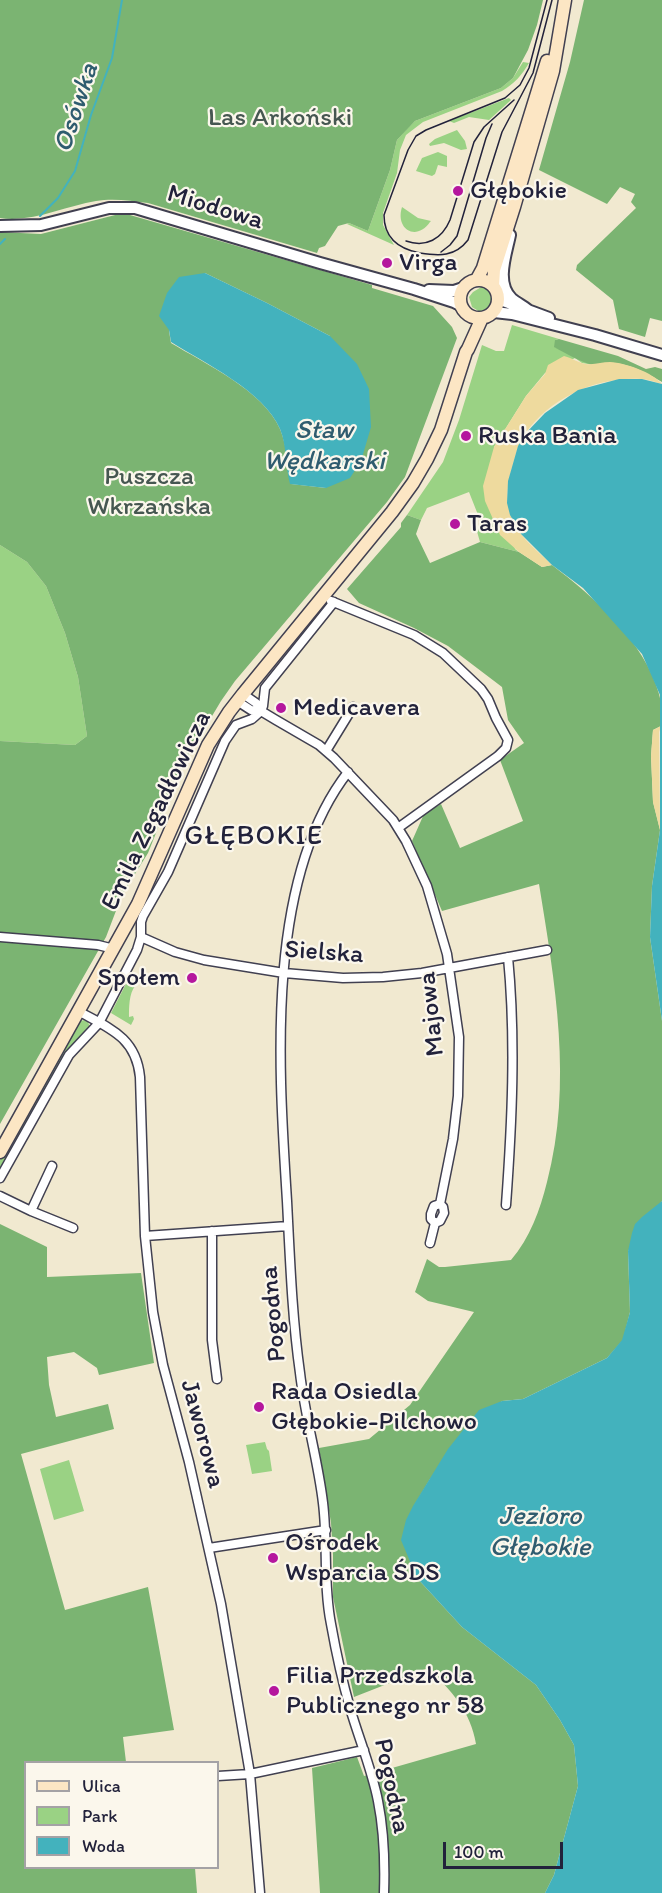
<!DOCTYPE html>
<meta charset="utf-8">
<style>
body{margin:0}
#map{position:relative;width:662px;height:1893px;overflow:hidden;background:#f1e9d0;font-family:Itim,sans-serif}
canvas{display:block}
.legend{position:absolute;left:24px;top:1761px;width:195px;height:108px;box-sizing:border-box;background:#fbf7ec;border:2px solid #a4a2a5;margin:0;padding:8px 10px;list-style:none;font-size:18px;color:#22223b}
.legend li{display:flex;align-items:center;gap:12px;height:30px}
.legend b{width:30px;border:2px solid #a4a2a5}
.scale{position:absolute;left:443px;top:1842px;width:120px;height:27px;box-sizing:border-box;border:3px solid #22223b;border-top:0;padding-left:8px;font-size:18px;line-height:21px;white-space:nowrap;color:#22223b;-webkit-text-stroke:4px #fbf7ec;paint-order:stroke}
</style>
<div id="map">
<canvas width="662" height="1893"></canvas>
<ul class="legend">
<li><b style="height:8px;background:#fce6c4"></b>Ulica</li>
<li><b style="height:16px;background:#9ad284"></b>Park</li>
<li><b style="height:16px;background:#43b2bd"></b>Woda</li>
</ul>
<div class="scale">100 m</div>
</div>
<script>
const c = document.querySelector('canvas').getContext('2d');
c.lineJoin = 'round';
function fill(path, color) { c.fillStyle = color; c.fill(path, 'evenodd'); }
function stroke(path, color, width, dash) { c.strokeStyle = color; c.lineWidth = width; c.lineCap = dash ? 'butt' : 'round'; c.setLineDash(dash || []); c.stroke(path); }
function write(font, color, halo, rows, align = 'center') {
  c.font = font + ' Itim,sans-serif'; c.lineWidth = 4.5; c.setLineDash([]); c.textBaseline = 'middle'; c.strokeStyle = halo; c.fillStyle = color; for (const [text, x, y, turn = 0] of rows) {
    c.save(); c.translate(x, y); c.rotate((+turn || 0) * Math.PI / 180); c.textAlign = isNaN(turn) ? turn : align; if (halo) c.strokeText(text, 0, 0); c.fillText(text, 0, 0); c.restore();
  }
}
const green = new Path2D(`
 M523 62 529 63C522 75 514 84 502 91L423 122 406 135 400 150 397 173 383 213V225L394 245 347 224 349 223 368 231 390 170 397 140 407 129 415 121 501 88 513 78Z
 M509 98 511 100 489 120 469 117 454 123 449 121Z
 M457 130 465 141 467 149 461 150 444 143 430 146 429 144 435 139Z
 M438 152 447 156V167L438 165 435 174 432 176 416 171 422 158Z
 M402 207 418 218 431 221 430 222C416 242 395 229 402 207Z
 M483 286 488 288 492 300 489 308 480 312 472 307 469 297 473 292Z
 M512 325 559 339 555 340V347L594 365 582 363 575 358 545 373 526 396 494 447 515 549 519 552 480 542 476 528 482 525 469 492 427 508 421 520 407 515 443 462 459 420 482 345 496 351H504Z
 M0 545 27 562 46 586 65 633 78 677 87 736 75 745 0 741Z
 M128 980 135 986C129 994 129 1007 129 1017L133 1016 134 1019 131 1025 111 1013Z
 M84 1020 88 1022 90 1027 68 1050 0 1171V1160L71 1032 78 1022Z
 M265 1442 267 1449 269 1451 272 1471 252 1474 246 1445Z
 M69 1460 84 1511 54 1520 40 1469Z`);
const forest = new Path2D(`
 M0 0H543L537 25 528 50 513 78 501 88 415 121 397 140 390 170 368 231 349 223 338 226 325 246 319 248 317 253 148 203C131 201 114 198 96 201 65 206 32 223 0 218Z
 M584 0H662V321L650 318 645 337 619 329 613 300 576 270 577 265 636 208 631 202 635 194 620 187 607 204 539 170 570 62Z
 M123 213 372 285V288L433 306 452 327 457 338 405 477 387 502 235 681 221 701 184 763 148 853 122 895 106 937 0 1124V741L75 745 87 736 78 677 65 633 46 586 27 562 0 545V232L41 234ZM205 273 267 303 330 336 326 488 291 484C288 466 287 446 280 429 264 391 204 363 171 343L169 331Z
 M559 339 618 356 646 369 655 367 662 369V382C647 373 627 362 608 363 604 363 598 365 594 365 582 363 565 353 554 347L555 340Z
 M407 515 421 520 416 534 430 563 480 542 519 552 542 567 552 565C594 597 645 642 659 694 662 704 660 716 661 726L653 730 651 756 653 802 660 830 652 886 650 937 662 1021V1201L628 1251 630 1312 623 1340 607 1358 523 1399 502 1401 430 1479 414 1506 412 1565 417 1578 462 1627 536 1685 560 1720 574 1745 578 1786 554 1875 545 1893H320L312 1768 357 1757 364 1776 476 1744C471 1712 451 1690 428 1668L354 1697 333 1597V1555L331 1523 319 1448 369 1439 410 1405 474 1312 428 1301 415 1292 427 1259 439 1267H445L511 1260C530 1238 540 1210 547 1182 573 1084 555 982 539 884L442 911 412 841 424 814 441 804 460 848 523 821 500 760 524 743 508 720 502 687 448 646 414 628 359 603 347 589 401 527V523Z
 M0 1224 47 1247V1277L141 1273 154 1363 99 1375 97 1368 74 1352 47 1357 49 1385 56 1417 108 1404 114 1429 21 1454 65 1610 148 1587 174 1730 123 1737 126 1762H26V1868H195L197 1893H0Z`);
const sand = new Path2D(`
 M564 356C573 358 578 363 586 364 595 365 602 362 610 362 626 363 652 372 662 384 655 382 647 379 640 379 596 377 550 398 525 434 519 443 516 453 513 464 508 480 505 496 510 513 516 535 537 550 552 565L542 567 519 552 500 535 485 501 483 486 494 447 526 396 545 374 548 365Z
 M661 726 659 732 660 830 653 802 651 756 653 730Z`);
const water = new Path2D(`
 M205 273 267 303 330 336 357 364 369 389 371 427 361 461 350 478 326 488 290 484C285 466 287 446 280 429 264 391 204 363 171 342L169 330 159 316 167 293 179 277Z
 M619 379H642L662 384V1021L650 937 652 886 660 830V695L642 654 583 588 552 565 521 534 510 515 507 503 508 481 518 446 526 433 545 413 578 390Z
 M662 1201V1893H545L554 1875 578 1786 574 1745 560 1720 536 1685 462 1627 417 1578 401 1540 406 1520 413 1506 448 1449 479 1410 502 1401 523 1399 607 1358 622 1340 630 1312 628 1251 632 1233 635 1224 642 1217Z`);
const stream = new Path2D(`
 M40 216 58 198 75 171 91 115 112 58 122 0
 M0 244 5 239`);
const minor = new Path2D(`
 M331 601 414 635 443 653 481 689 488 699 496 718 508 740 506 748 498 756 398 828
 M243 694 256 703 261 711
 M237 701 251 710 261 711 276 720 319 745 334 758 393 820 406 841 427 886 447 954 459 1037 458 1096 453 1139 440 1204
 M326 751 353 707
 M348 772C264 880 279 1072 287 1201 290 1259 292 1316 300 1373 305 1417 318 1460 323 1503 328 1543 323 1584 331 1624 336 1652 342 1680 350 1708 359 1739 372 1770 378 1801 384 1831 385 1863 384 1893
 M0 937 98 945 114 949
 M141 937 175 952 204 960 284 973 343 978 383 977 422 973 547 950
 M78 1011C109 1028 136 1037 140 1077L145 1236 153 1312 163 1365 189 1462 221 1604 250 1774 260 1893
 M0 1178 69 1055 99 1023 137 950 141 937V922L143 916 168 872 225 741 236 725 252 719 261 711 263 706 265 688 334 602
 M0 1196 31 1211 73 1228
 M506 1205C512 1123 516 1040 508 957
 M31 1211 52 1166
 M212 1231V1340L217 1379
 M145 1236 288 1226
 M430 1243 435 1223 431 1219V1214L434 1206 440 1204 443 1207 444 1213 440 1221 435 1223
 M209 1548 326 1530
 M218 1776 250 1774 364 1750`);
const tertiary = new Path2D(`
 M0 226 41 225 109 208H135L320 263 414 289 454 302 460 305
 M510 235C506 255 495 283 512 299 517 303 523 306 528 310
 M429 290 454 291 463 288
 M498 299 549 318
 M494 312 512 314 595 335 662 355`);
const secondary = new Path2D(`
 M477 279 483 268 547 61
 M460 299a19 19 0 1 1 38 0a19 19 0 1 1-38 0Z
 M493 286 494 270 514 207 553 71 565 0
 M0 1152 138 904 208 745 229 712 243 694 392 512 413 483 427 459 441 430 466 352 468 349 482 318`);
const tram = new Path2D(`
 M547 0 529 68 520 85 505 98 426 130 416 136 408 150 384 215C384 238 399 249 420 253 439 256 455 257 468 240L502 132 533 73 552 0
 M406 241C426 248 442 239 450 220L474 142 484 127 514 100
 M441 252 450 245 457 236 486 138 492 124`);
const markers = [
 [458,191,6,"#b5179e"],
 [387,263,6,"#b5179e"],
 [466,436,6,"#b5179e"],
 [455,524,6,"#b5179e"],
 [281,708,6,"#b5179e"],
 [192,978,6,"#b5179e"],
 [259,1407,6,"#b5179e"],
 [273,1558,6,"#b5179e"],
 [274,1691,6,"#b5179e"]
];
const parkNames = [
 ["Las Arkoński",280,118],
 ["Puszcza",149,477],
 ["Wkrzańska",149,507]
];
const poiNames = [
 ["Głębokie",470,191],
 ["Virga",399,263],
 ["Ruska Bania",478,436],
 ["Taras",467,524],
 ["Medicavera",293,708],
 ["Społem",180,978,"right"],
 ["Rada Osiedla",271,1392],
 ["Głębokie-Pilchowo",271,1422],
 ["Ośrodek",285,1543],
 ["Wsparcia ŚDS",285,1573],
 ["Filia Przedszkola",286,1676],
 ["Publicznego nr 58",286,1706]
];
const streetNames = [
 ["Miodowa",215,208,17],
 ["Emila Zegadłowicza",157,811,-64],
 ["Sielska",324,953,4],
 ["Majowa",432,1014,-96],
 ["Pogodna",274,1314,-95],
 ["Jaworowa",202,1434,75],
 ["Pogodna",391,1786,78]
];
const waterNames = [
 ["Osówka",77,108,-72],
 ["Staw",324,431],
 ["Wędkarski",324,462],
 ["Jezioro",540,1517],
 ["Głębokie",540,1548]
];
const neighbourhoodNames = [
 ["GŁĘBOKIE",254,837]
];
fill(green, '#9ad284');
fill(forest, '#7bb472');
fill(sand, '#eeda9e');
fill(water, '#43b2bd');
stroke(stream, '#43b2bd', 2);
stroke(minor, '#414051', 11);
stroke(tertiary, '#414051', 14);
stroke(secondary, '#414051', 15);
stroke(minor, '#fff', 8);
stroke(tertiary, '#fff', 10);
stroke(secondary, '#fce6c4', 12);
stroke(tram, '#22223b', 1.5);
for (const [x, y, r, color] of markers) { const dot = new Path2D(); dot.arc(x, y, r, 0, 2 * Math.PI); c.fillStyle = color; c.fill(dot); stroke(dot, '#fbf7ec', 2); }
write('26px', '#465751', '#fbf7ec', parkNames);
write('26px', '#22223b', '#fbf7ec', poiNames, 'left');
write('26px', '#22223b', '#fbf7ec', streetNames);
write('italic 27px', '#2f5c6f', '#fbf7ec', waterNames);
c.letterSpacing = '1.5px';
write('27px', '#22223b', '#fbf7ec', neighbourhoodNames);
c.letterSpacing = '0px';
</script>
